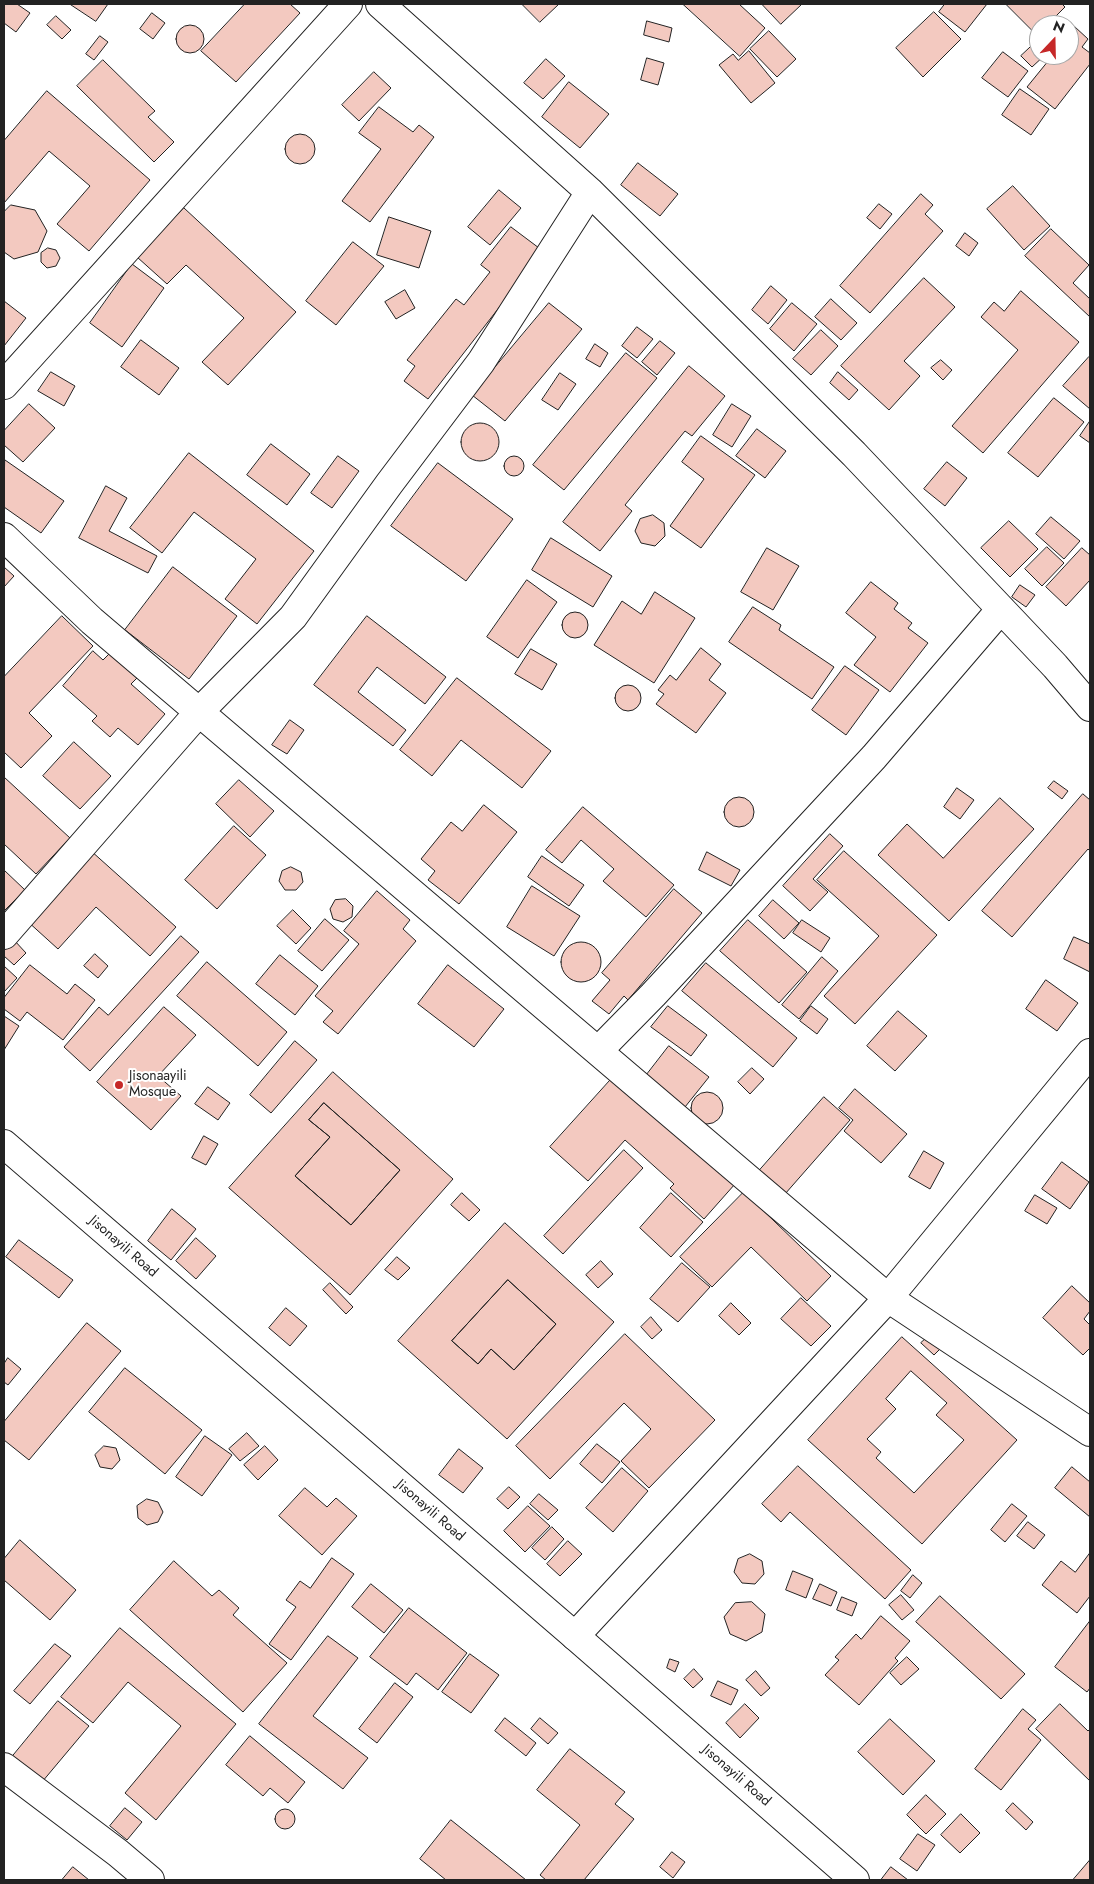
<!DOCTYPE html>
<style>
body{margin:0}
#map{position:relative;width:1094px;height:1884px;overflow:hidden;background:#fff;font-family:Jost,sans-serif}
canvas{display:block}
.frame{position:absolute;inset:0;border:5px solid #222;pointer-events:none}
.north{position:absolute;left:1029px;top:15px;width:50px;height:50px;box-sizing:border-box;background:#fff;border:1px solid #a7a7a7;border-radius:50%;rotate:21deg;font-size:14px;font-weight:700;line-height:20px;text-align:center;color:#222}
.north::after{content:'';display:block;margin:auto;width:18px;height:22px;background:#c62828;clip-path:polygon(50% 0,100% 100%,50% 72%,0 100%)}
</style>
<div id="map">
<canvas width="1094" height="1884"></canvas>
<div class="frame"></div>
<div class="north">N</div>
</div>
<script>
const c = document.querySelector('canvas').getContext('2d');
c.lineJoin = 'round';
function fill(path, color) { c.fillStyle = color; c.fill(path, 'evenodd'); }
function stroke(path, color, width, dash) { c.strokeStyle = color; c.lineWidth = width; c.lineCap = dash ? 'butt' : 'round'; c.setLineDash(dash || []); c.stroke(path); }
function write(font, color, halo, rows, align = 'center') {
  c.font = font + ' Jost,sans-serif'; c.lineWidth = 4; c.setLineDash([]); c.textBaseline = 'middle'; c.strokeStyle = halo; c.fillStyle = color; for (const [text, x, y, turn = 0] of rows) {
    c.save(); c.translate(x, y); c.rotate((+turn || 0) * Math.PI / 180); c.textAlign = isNaN(turn) ? turn : align; if (halo) c.strokeText(text, 0, 0); c.fillText(text, 0, 0); c.restore();
  }
}
const building = new Path2D(`
 M4 4H17L30 13 16 32 4 23Z
 M70 4H108L96 21Z
 M245 4H290L300 13 236 82 201 51Z
 M522 4H559L540 22Z
 M683 4H739L765 28 740 56Z
 M762 4H802L781 24Z
 M945 4H987L965 32 939 12Z
 M1006 4H1062L1065 7 1047 25H1039L1037 35Z
 M934 12 961 39 923 77 896 48Z
 M152 13 165 23 153 39 140 29Z
 M56 16 71 30 62 39 47 25Z
 M647 21 672 28 669 42 644 35Z
 M176 39a14 14 0 1 1 28 0a14 14 0 1 1-28 0Z
 M1075 27 1088 39 1082 47 1090 53V64L1055 109 1027 87 1053 55H1069V35Z
 M769 31 796 59 777 77 750 49Z
 M100 36 108 42 94 60 86 54Z
 M1039 39V55H1045L1032 67 1021 56Z
 M749 51 775 83 751 103 719 65 733 54 738 60Z
 M1003 52 1028 71 1008 97 982 78Z
 M647 58 664 63 658 85 641 80Z
 M546 59 565 76 543 99 524 83Z
 M103 60 155 111 148 117 174 142 154 162 77 86Z
 M374 72 391 88 359 121 342 105Z
 M569 82 609 114 580 148 542 117Z
 M1020 89 1049 109 1031 135 1002 115Z
 M47 91 150 180 89 251 57 224 90 186 49 151 4 203V141Z
 M379 107 413 132 419 125 434 137 370 222 342 201 381 149 359 133Z
 M285 149a15 15 0 1 1 30 0a15 15 0 1 1-30 0Z
 M638 163 678 194 660 216 621 185Z
 M1013 186 1050 226 1024 250 987 209Z
 M499 190 521 208 490 245 468 227Z
 M921 194 933 205 925 214 943 231 870 313 840 286Z
 M879 204 892 214 880 229 867 218Z
 M11 205 35 210 47 231 38 252 14 259 4 252V212Z
 M184 208 296 312 228 385 202 362 244 318 186 265 167 284 137 257Z
 M389 217 431 231 419 268 377 255Z
 M511 227 543 251 428 399 404 381 415 366 407 360 456 299 464 305 490 272 481 265Z
 M1051 229 1089 265 1073 283 1090 299V317L1025 256Z
 M965 233 978 243 969 256 956 246Z
 M353 242 384 266 336 325 306 301Z
 M48 248 56 250 60 258 56 266 47 268 41 262V253Z
 M132 264 164 288 122 347 90 323Z
 M924 278 955 307 904 361 920 376 889 410 841 366Z
 M771 286 787 300 768 324 752 310Z
 M405 290 415 308 396 319 385 302Z
 M1021 291 1079 342 983 453 952 426 1018 350 981 317 994 302 1004 311Z
 M831 299 857 323 841 340 815 317Z
 M4 301 26 318 4 346Z
 M549 303 582 329 505 421 472 395Z
 M792 303 817 324 794 351 770 329Z
 M637 327 653 339 637 358 622 346Z
 M821 330 838 346 811 375 793 359Z
 M141 340 179 368 159 395 121 367Z
 M660 341 675 353 657 375 642 362Z
 M595 344 608 353 600 367 586 359Z
 M626 353 657 378 564 490 533 465Z
 M1089 357 1090 358V409L1063 386Z
 M941 360 952 370 943 380 931 368Z
 M689 366 725 396 692 436 685 431 625 505 632 511 600 551 563 522Z
 M51 372 75 386 64 406 38 391Z
 M838 372 858 390 849 400 830 383Z
 M560 373 576 384 558 410 542 400Z
 M1054 398 1084 422 1038 477 1008 453Z
 M29 404 55 428 23 462 4 445V431Z
 M732 404 751 416 732 447 713 435Z
 M1090 421V443L1080 436Z
 M461 442a19 19 0 1 1 38 0a19 19 0 1 1-38 0Z
 M757 429 786 451 765 478 736 456Z
 M701 436 755 475 701 548 670 526 704 479 682 462Z
 M271 444 310 474 287 505 247 475Z
 M189 453 314 551 257 624 225 599 256 559 194 512 162 553 130 528Z
 M504 466a10 10 0 1 1 20 0a10 10 0 1 1-20 0Z
 M338 456 359 471 332 508 311 493Z
 M5 460 64 501 41 533 4 507Z
 M947 462 967 478 945 506 924 489Z
 M438 463 513 519 466 581 391 526Z
 M106 486 127 498 109 531 157 556 148 573 79 538Z
 M653 515 664 523 665 536 655 546 641 543 635 531 640 519Z
 M1051 517 1080 541 1064 559 1036 534Z
 M1009 521 1038 549 1010 577 981 548Z
 M551 538 612 576 593 607 532 570Z
 M1047 547 1064 563 1042 586 1025 569Z
 M767 548 799 566 773 610 741 592Z
 M1082 548 1090 555V580L1066 606 1046 587Z
 M4 567 14 576 4 587Z
 M173 567 237 616 189 679 125 630Z
 M527 580 557 602 518 658 487 637Z
 M871 582 898 603 894 609 912 623 908 628 928 643 890 692 854 665 876 637 846 613Z
 M1020 585 1035 595 1026 607 1012 597Z
 M655 592 695 618 654 683 594 645 622 601 641 614Z
 M753 607 781 625 779 630 834 667 812 699 729 642Z
 M562 625a13 13 0 1 1 26 0a13 13 0 1 1-26 0Z
 M62 616 93 646 29 713 52 736 21 768 4 752V677Z
 M367 616 446 677 425 704 377 667 358 692 406 730 393 746 314 685Z
 M701 648 721 664 709 680 726 693 696 733 656 704 664 694 658 690 670 675 676 680Z
 M531 649 557 664 542 690 515 674Z
 M93 651 103 660 110 653 138 677 131 684 165 714 138 745 118 728 110 737 92 721 97 716 63 686Z
 M845 666 879 690 846 735 812 710Z
 M457 678 551 751 522 788 461 740 432 776 400 750Z
 M615 698a13 13 0 1 1 26 0a13 13 0 1 1-26 0Z
 M290 720 304 730 287 754 272 745Z
 M74 742 111 776 80 809 43 776Z
 M4 777 70 838 36 874 4 844Z
 M239 780 274 811 250 837 216 804Z
 M1054 781 1068 791 1062 799 1048 788Z
 M957 788 974 800 960 819 944 807Z
 M1083 794 1090 800V851L1088 849 1012 937 982 911Z
 M724 812a15 15 0 1 1 30 0a15 15 0 1 1-30 0Z
 M1000 798 1034 829 949 921 878 855 907 824 943 858Z
 M484 805 517 832 459 904 428 880 435 871 421 859 451 822 462 831Z
 M583 807 674 885 646 917 603 881 614 869 581 840 562 863 546 850Z
 M234 826 266 855 217 909 185 880Z
 M830 834 843 846 813 879 828 892 810 911 783 886Z
 M90 850 176 927 150 956 96 907 58 949 26 920Z
 M844 851 937 935 855 1024 824 996 879 936 817 880Z
 M707 852 740 870 731 886 699 870Z
 M542 856 584 885 569 906 528 877Z
 M291 867 301 872 303 882 296 890H285L279 881 282 871Z
 M4 870 25 890 4 911Z
 M532 886 580 916 554 956 507 927Z
 M674 889 702 913 628 1000 624 996 609 1014 592 1001 610 980 602 973Z
 M377 891 410 920 403 929 416 941 338 1034 323 1022 333 1011 315 996 359 944 344 931Z
 M346 899 353 906 352 917 343 922 333 919 330 909 335 900Z
 M773 900 799 923 784 939 759 916Z
 M293 910 311 928 296 944 277 926Z
 M325 919 349 940 322 971 298 951Z
 M748 920 807 972 779 1003 720 951Z
 M802 920 830 938 821 952 793 933Z
 M181 936 199 952 90 1071 64 1047 99 1007 108 1015Z
 M1074 937 1090 944V972L1064 959Z
 M14 940 26 953 14 965 4 956V950Z
 M561 962a20 20 0 1 1 40 0a20 20 0 1 1-40 0Z
 M95 954 108 966 98 978 84 966Z
 M280 955 318 986 295 1015 256 984Z
 M822 957 838 971 799 1019 782 1005Z
 M207 962 287 1032 258 1066 177 996Z
 M706 963 797 1038 773 1067 682 991Z
 M30 965 67 994 75 984 95 1000 63 1040 27 1012 20 1021 4 1009V998Z
 M448 965 504 1009 474 1047 418 1004Z
 M4 966 17 978 4 992Z
 M1046 980 1078 1003 1057 1031 1026 1009Z
 M668 1006 707 1035 691 1056 651 1027Z
 M811 1006 828 1019 817 1034 800 1021Z
 M164 1007 196 1035 158 1076 181 1096 151 1130 97 1082Z
 M898 1011 927 1036 895 1071 867 1046Z
 M4 1016 19 1026 4 1050Z
 M295 1041 317 1060 271 1113 250 1095Z
 M669 1046 709 1077 685 1107 645 1077Z
 M752 1068 764 1079 750 1094 738 1082Z
 M333 1072 453 1179 350 1295 229 1188ZM324 1103 400 1170 351 1225 295 1176 330 1137 309 1120Z
 M615 1075 735 1184 704 1219 670 1188 674 1184 625 1140 588 1181 550 1147Z
 M208 1087 230 1103 218 1120 195 1104Z
 M855 1089 907 1134 881 1163 844 1131 853 1120 839 1108Z
 M691 1108a16 16 0 1 1 32 0a16 16 0 1 1-32 0Z
 M824 1097 850 1120 785 1194 759 1171Z
 M324 1103 400 1170 351 1225 295 1176 330 1137 309 1120Z
 M204 1136 218 1144 206 1165 192 1158Z
 M624 1150 643 1168 563 1254 544 1236Z
 M924 1151 944 1163 930 1189 909 1177Z
 M1062 1162 1089 1182 1070 1209 1042 1189Z
 M744 1192 831 1276 807 1301 751 1247 712 1287 680 1257Z
 M462 1193 480 1210 469 1221 451 1205Z
 M671 1193 703 1222 671 1257 640 1228Z
 M1035 1195 1057 1208 1047 1224 1025 1211Z
 M172 1209 196 1229 171 1260 148 1241Z
 M505 1223 614 1322 507 1439 398 1341ZM508 1280 556 1324 514 1370 491 1349 478 1364 452 1341Z
 M196 1238 216 1256 196 1279 176 1261Z
 M19 1240 73 1280 59 1298 6 1257Z
 M397 1257 410 1268 398 1280 385 1270Z
 M601 1261 613 1274 598 1288 586 1275Z
 M682 1263 710 1287 678 1322 650 1299Z
 M508 1280 556 1324 514 1370 491 1349 478 1364 452 1341Z
 M330 1283 353 1307 346 1314 323 1290Z
 M1072 1286 1090 1303V1311L1084 1319 1090 1325V1348L1083 1355 1043 1318Z
 M801 1298 831 1326 811 1346 781 1319Z
 M731 1303 751 1323 739 1335 719 1316Z
 M286 1308 307 1326 290 1346 269 1328Z
 M651 1317 662 1330 652 1339 641 1327Z
 M87 1323 121 1351 29 1460 4 1440V1422Z
 M625 1334 715 1420 649 1488 621 1461 651 1429 624 1403 550 1479 516 1446Z
 M930 1335 942 1347 934 1355 921 1343Z
 M902 1337 1017 1440 922 1544 808 1440ZM911 1371 947 1403 936 1415 964 1440 914 1493 876 1458 881 1452 867 1439 896 1409 886 1399Z
 M8 1358 21 1369 8 1385 4 1382V1364Z
 M125 1368 202 1430 165 1474 89 1412Z
 M247 1433 259 1446 240 1461 229 1449Z
 M205 1436 232 1455 202 1496 176 1477Z
 M597 1444 620 1462 602 1483 580 1464Z
 M104 1446 116 1448 120 1460 112 1469 100 1467 95 1455Z
 M265 1446 278 1460 258 1480 244 1465Z
 M459 1449 483 1468 463 1493 439 1475Z
 M798 1466 911 1570 885 1599 790 1512 781 1522 762 1504Z
 M1072 1467 1090 1482V1517L1055 1488Z
 M622 1468 648 1491 613 1532 586 1508Z
 M509 1487 520 1497 508 1509 497 1499Z
 M305 1488 327 1507 336 1498 357 1516 322 1555 279 1516Z
 M539 1494 558 1510 548 1520 530 1504Z
 M147 1499 158 1502 163 1512 158 1522 147 1525 138 1518 137 1506Z
 M1012 1504 1027 1516 1005 1542 991 1530Z
 M528 1506 550 1526 525 1552 504 1531Z
 M1028 1522 1045 1535 1034 1549 1017 1536Z
 M552 1527 564 1539 545 1560 532 1548Z
 M20 1540 76 1590 50 1620 4 1580V1559Z
 M568 1541 582 1554 560 1576 547 1564Z
 M1090 1553V1596L1077 1613 1042 1585 1061 1561 1075 1572Z
 M750 1554 762 1561 764 1574 755 1584 742 1583 734 1572 738 1559Z
 M332 1558 354 1574 291 1660 269 1644 296 1607 286 1600 300 1581 310 1588Z
 M174 1561 212 1596 219 1590 239 1608 233 1615 287 1663 243 1712 130 1610Z
 M793 1571 813 1579 806 1598 786 1590Z
 M913 1575 922 1583 910 1598 901 1591Z
 M371 1584 403 1610 384 1633 352 1607Z
 M820 1584 837 1592 831 1606 813 1599Z
 M901 1595 914 1610 902 1620 889 1605Z
 M940 1596 1025 1674 1001 1699 916 1622Z
 M842 1597 857 1603 852 1616 837 1610Z
 M752 1602 765 1614 762 1632 746 1641 730 1634 724 1617 735 1603Z
 M409 1608 467 1653 438 1690 416 1673 407 1685 370 1657Z
 M881 1616 910 1641 895 1658 898 1661 859 1705 825 1675 839 1660 835 1657 856 1634 861 1639Z
 M1090 1621V1688L1087 1692 1055 1667Z
 M120 1628 236 1724 156 1820 125 1793 181 1726 128 1682 93 1723 61 1697Z
 M328 1636 358 1658 313 1716 368 1758 343 1789 259 1724Z
 M55 1644 71 1656 30 1704 14 1691Z
 M470 1654 499 1675 471 1713 442 1692Z
 M907 1657 919 1669 901 1685 890 1673Z
 M670 1659 679 1662 675 1672 667 1668Z
 M694 1669 703 1679 693 1688 684 1679Z
 M756 1671 770 1688 761 1696 746 1680Z
 M718 1681 738 1690 731 1705 711 1696Z
 M395 1683 413 1697 377 1743 359 1729Z
 M58 1701 89 1726 42 1782 12 1757Z
 M745 1704 759 1718 740 1738 726 1723Z
 M1060 1704 1088 1731 1090 1729V1781L1036 1729Z
 M1023 1709 1036 1720 1028 1729 1041 1740 1001 1790 975 1769Z
 M505 1718 536 1743 526 1756 495 1731Z
 M540 1718 558 1733 548 1744 531 1729Z
 M890 1719 935 1761 903 1795 858 1752Z
 M250 1736 305 1782 288 1803 270 1788 263 1796 226 1765Z
 M570 1749 625 1792 615 1804 634 1819 584 1880H546L540 1875 580 1825 537 1790Z
 M926 1795 946 1814 926 1834 907 1815Z
 M1013 1803 1033 1822 1026 1830 1006 1811Z
 M125 1808 142 1822 127 1840 110 1826Z
 M275 1819a10 10 0 1 1 20 0a10 10 0 1 1-20 0Z
 M961 1814 980 1833 960 1853 941 1835Z
 M451 1820 526 1880H446L420 1859Z
 M918 1834 935 1845 917 1871 900 1859Z
 M672 1852 685 1862 673 1878 660 1867Z
 M1090 1860V1880H1073Z
 M73 1867 89 1880H62Z
 M891 1867 908 1880H881Z`);
const street = new Path2D(`
 M380 4 590 192 854 454 1055 666 1090 707
 M4 385 348 4
 M4 537 92 621 888 1298 1090 1432
 M4 935 199 712 293 617 389 484 481 362 590 192
 M599 1050 653 995 874 757 1001 609
 M575 1636 888 1298 1090 1053
 M4 1767 118 1853 150 1880`);
const secondary = new Path2D(`
 M4 1144 575 1636 855 1880`);
const markers = [
 [119,1085,5,"#c62828"]
];
const poiNames = [
 ["Jisonaayili",129,1077],
 ["Mosque",129,1093]
];
const streetNames = [
 ["Jisonayili Road",123,1247,41],
 ["Jisonayili Road",430,1511,41],
 ["Jisonayili Road",736,1776,41]
];
fill(building, '#f3c9c0');
stroke(building, '#222', 1);
stroke(street, '#222', 30);
stroke(secondary, '#222', 30);
stroke(street, '#fff', 28);
stroke(secondary, '#fff', 28);
for (const [x, y, r, color] of markers) { const dot = new Path2D(); dot.arc(x, y, r, 0, 2 * Math.PI); c.fillStyle = color; c.fill(dot); stroke(dot, '#fff', 2); }
write('14px', '#222', '#fff', poiNames, 'left');
write('14px', '#222', '#fff', streetNames);
</script>
